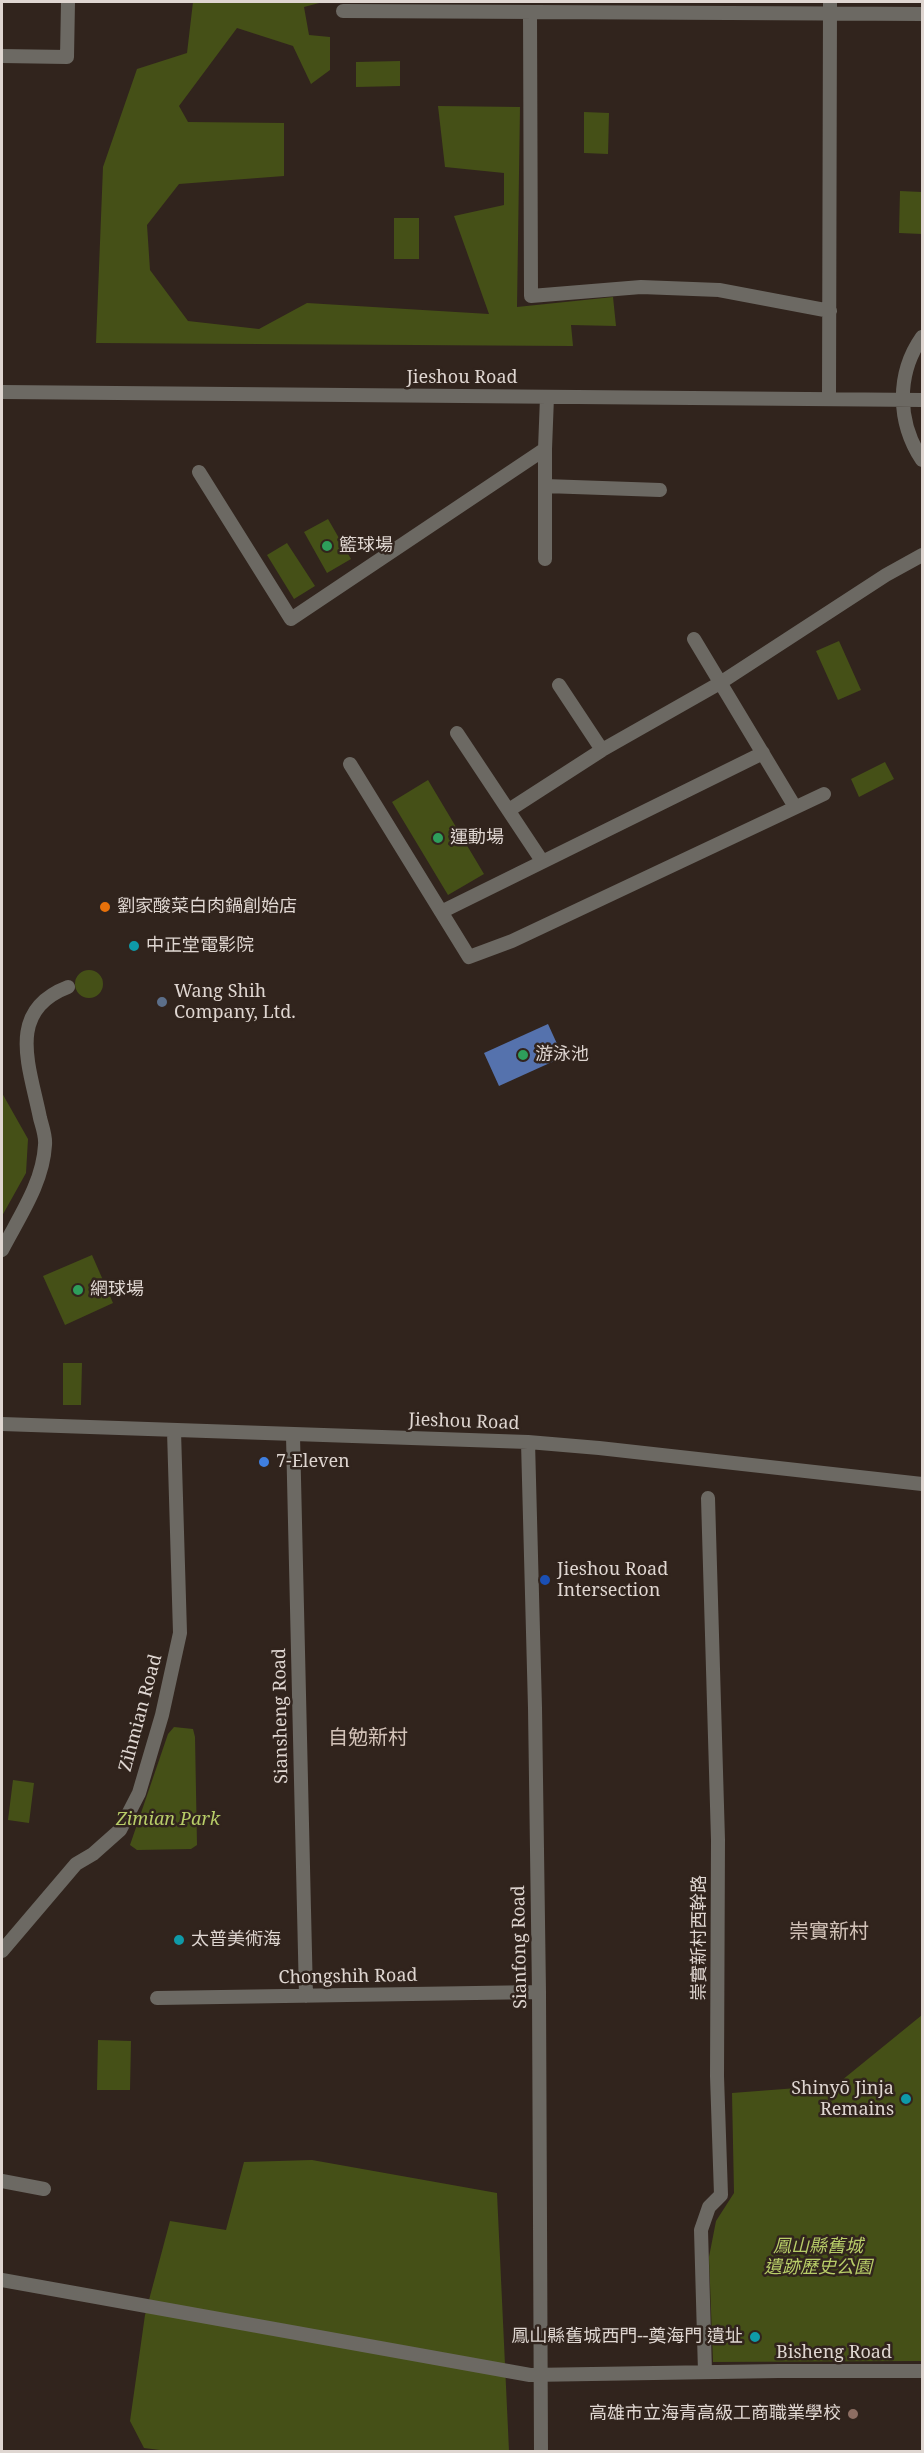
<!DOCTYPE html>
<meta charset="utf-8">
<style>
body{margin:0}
#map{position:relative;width:924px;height:2453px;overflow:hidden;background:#31241d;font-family:"Noto Serif",serif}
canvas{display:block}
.frame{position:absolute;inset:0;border:3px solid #dfd6d1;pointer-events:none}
</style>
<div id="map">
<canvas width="924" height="2453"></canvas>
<div class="frame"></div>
</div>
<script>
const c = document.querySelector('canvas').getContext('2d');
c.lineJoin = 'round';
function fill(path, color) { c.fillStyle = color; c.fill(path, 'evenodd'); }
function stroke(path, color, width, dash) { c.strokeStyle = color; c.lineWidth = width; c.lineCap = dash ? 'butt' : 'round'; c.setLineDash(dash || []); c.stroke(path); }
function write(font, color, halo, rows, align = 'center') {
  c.font = font + ' "Noto Serif","Noto Sans TC",serif'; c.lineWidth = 5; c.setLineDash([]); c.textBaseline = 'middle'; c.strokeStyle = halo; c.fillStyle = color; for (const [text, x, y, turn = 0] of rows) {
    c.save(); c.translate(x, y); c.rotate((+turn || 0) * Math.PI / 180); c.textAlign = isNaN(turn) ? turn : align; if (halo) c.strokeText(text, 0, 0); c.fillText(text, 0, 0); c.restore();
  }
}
const green = new Path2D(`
 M193 2H323L304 7 309 35 330 37V70L311 84 293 46 237 28 179 106 188 122 284 123V176L179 184 147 225 150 270 188 321 259 329 307 303 489 314 454 216 504 205V173L445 167 438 106 520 107 517 307 613 297 616 326 571 325 573 346 96 343 103 167 137 69 187 53Z
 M400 61V86L356 87V62Z
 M584 112 609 113 608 154 584 153Z
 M900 191 922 192V234L899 233Z
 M394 218H419V259H394Z
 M328 519 351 559 327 573 304 532Z
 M287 543 315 586 294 599 267 555Z
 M839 641 861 690 838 700 816 651Z
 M885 762 894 779 859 797 851 779Z
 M428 780 484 874 448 895 392 802Z
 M75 984a14 14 0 1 1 28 0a14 14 0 1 1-28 0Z
 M2 1093 28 1139 26 1173 2 1216Z
 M92 1255 113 1303 65 1325 43 1276Z
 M63 1363H82L81 1405H63Z
 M174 1727 193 1729 195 1737 197 1845 191 1849 137 1850 130 1845 168 1734Z
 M13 1780 34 1783 29 1823 8 1820Z
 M922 2015V2361L713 2362 709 2257 716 2221 734 2193 732 2093 836 2085Z
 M98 2040 131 2041 130 2090H97Z
 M312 2160 497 2193 509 2451H168L144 2448 130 2421 145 2315 170 2221 226 2230 244 2162Z`);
const water = new Path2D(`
 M548 1024 563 1057 499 1086 484 1053Z`);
const minor = new Path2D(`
 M343 11 922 14
 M530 12 531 296 641 287 719 290 830 311
 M2 56 67 57 68 2
 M922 337C896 374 897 422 922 460
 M2 392 922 400
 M829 398 830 2
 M545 449V559
 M199 472 291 619 545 449 547 397
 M545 486 660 490
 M694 639 795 807
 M559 685 602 750
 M457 733 542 861
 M350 764 469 957 512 941 824 794
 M509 810 602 750 720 683 886 575 922 555
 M441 912 763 753
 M2 1250C19 1217 43 1183 45 1145 46 1136 42 1126 40 1118 30 1067 5 1011 68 987
 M2 1424 528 1442 599 1448 922 1484
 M293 1436 306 1996
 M528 1442 535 1708 539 1992 541 2452
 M2 1951 76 1864 93 1854 120 1830 139 1793 162 1715 180 1633 174 1431
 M157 1998 539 1992
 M2 2181 44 2189
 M2 2280 530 2375 779 2371H922
 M705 2372 701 2230 709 2207 721 2195 717 2076 718 1840 708 1498`);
const markers = [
 [327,546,6,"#2e9e5b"],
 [438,838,6,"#2e9e5b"],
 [105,907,6,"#e8710a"],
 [134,946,6,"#0f9aa8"],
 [162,1002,6,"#5c6f8a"],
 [523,1055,6,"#2e9e5b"],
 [78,1290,6,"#2e9e5b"],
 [264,1462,6,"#3f7fe0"],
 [545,1580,6,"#1a4fb4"],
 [179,1940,6,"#0f9aa8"],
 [906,2099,6,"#0f9aa8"],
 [755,2337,6,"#0f9aa8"],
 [853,2414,6,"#8d6e63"]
];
const streetNames = [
 ["Jieshou Road",462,378],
 ["Jieshou Road",464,1422,2],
 ["Zihmian Road",141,1713,-75],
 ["Siansheng Road",281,1716,-91],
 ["崇實新村西幹路",700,1938,-90],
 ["Sianfong Road",520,1947,-91],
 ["Chongshih Road",348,1977,-1],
 ["Bisheng Road",834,2353]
];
const poiNames = [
 ["籃球場",339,546],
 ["運動場",450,838],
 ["劉家酸菜白肉鍋創始店",117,907],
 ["中正堂電影院",146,946],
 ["Wang Shih",174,992],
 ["Company, Ltd.",174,1013],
 ["游泳池",535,1055],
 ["網球場",90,1290],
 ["7-Eleven",276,1462],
 ["Jieshou Road",557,1570],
 ["Intersection",557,1591],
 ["太普美術海",191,1940],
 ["Shinyō Jinja",894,2089,"right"],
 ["Remains",894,2110,"right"],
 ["鳳山縣舊城西門--奠海門 遺址",743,2337,"right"],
 ["高雄市立海青高級工商職業學校",841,2414,"right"]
];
const parkNames = [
 ["Zimian Park",168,1820],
 ["鳳山縣舊城",818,2247],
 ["遺跡歷史公園",818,2268]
];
const neighbourhoodNames = [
 ["自勉新村",368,1738],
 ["崇實新村",829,1932]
];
fill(green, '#455017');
fill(water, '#5572ad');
stroke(minor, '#6c6963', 14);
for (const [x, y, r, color] of markers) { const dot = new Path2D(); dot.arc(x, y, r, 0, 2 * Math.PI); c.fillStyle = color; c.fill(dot); stroke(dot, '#31241d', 2); }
write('18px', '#dfd6d1', '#31241d', streetNames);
write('18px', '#dfd6d1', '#31241d', poiNames, 'left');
write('italic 18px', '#b8cd68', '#31241d', parkNames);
write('20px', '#d2c2b8', '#31241d', neighbourhoodNames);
</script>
